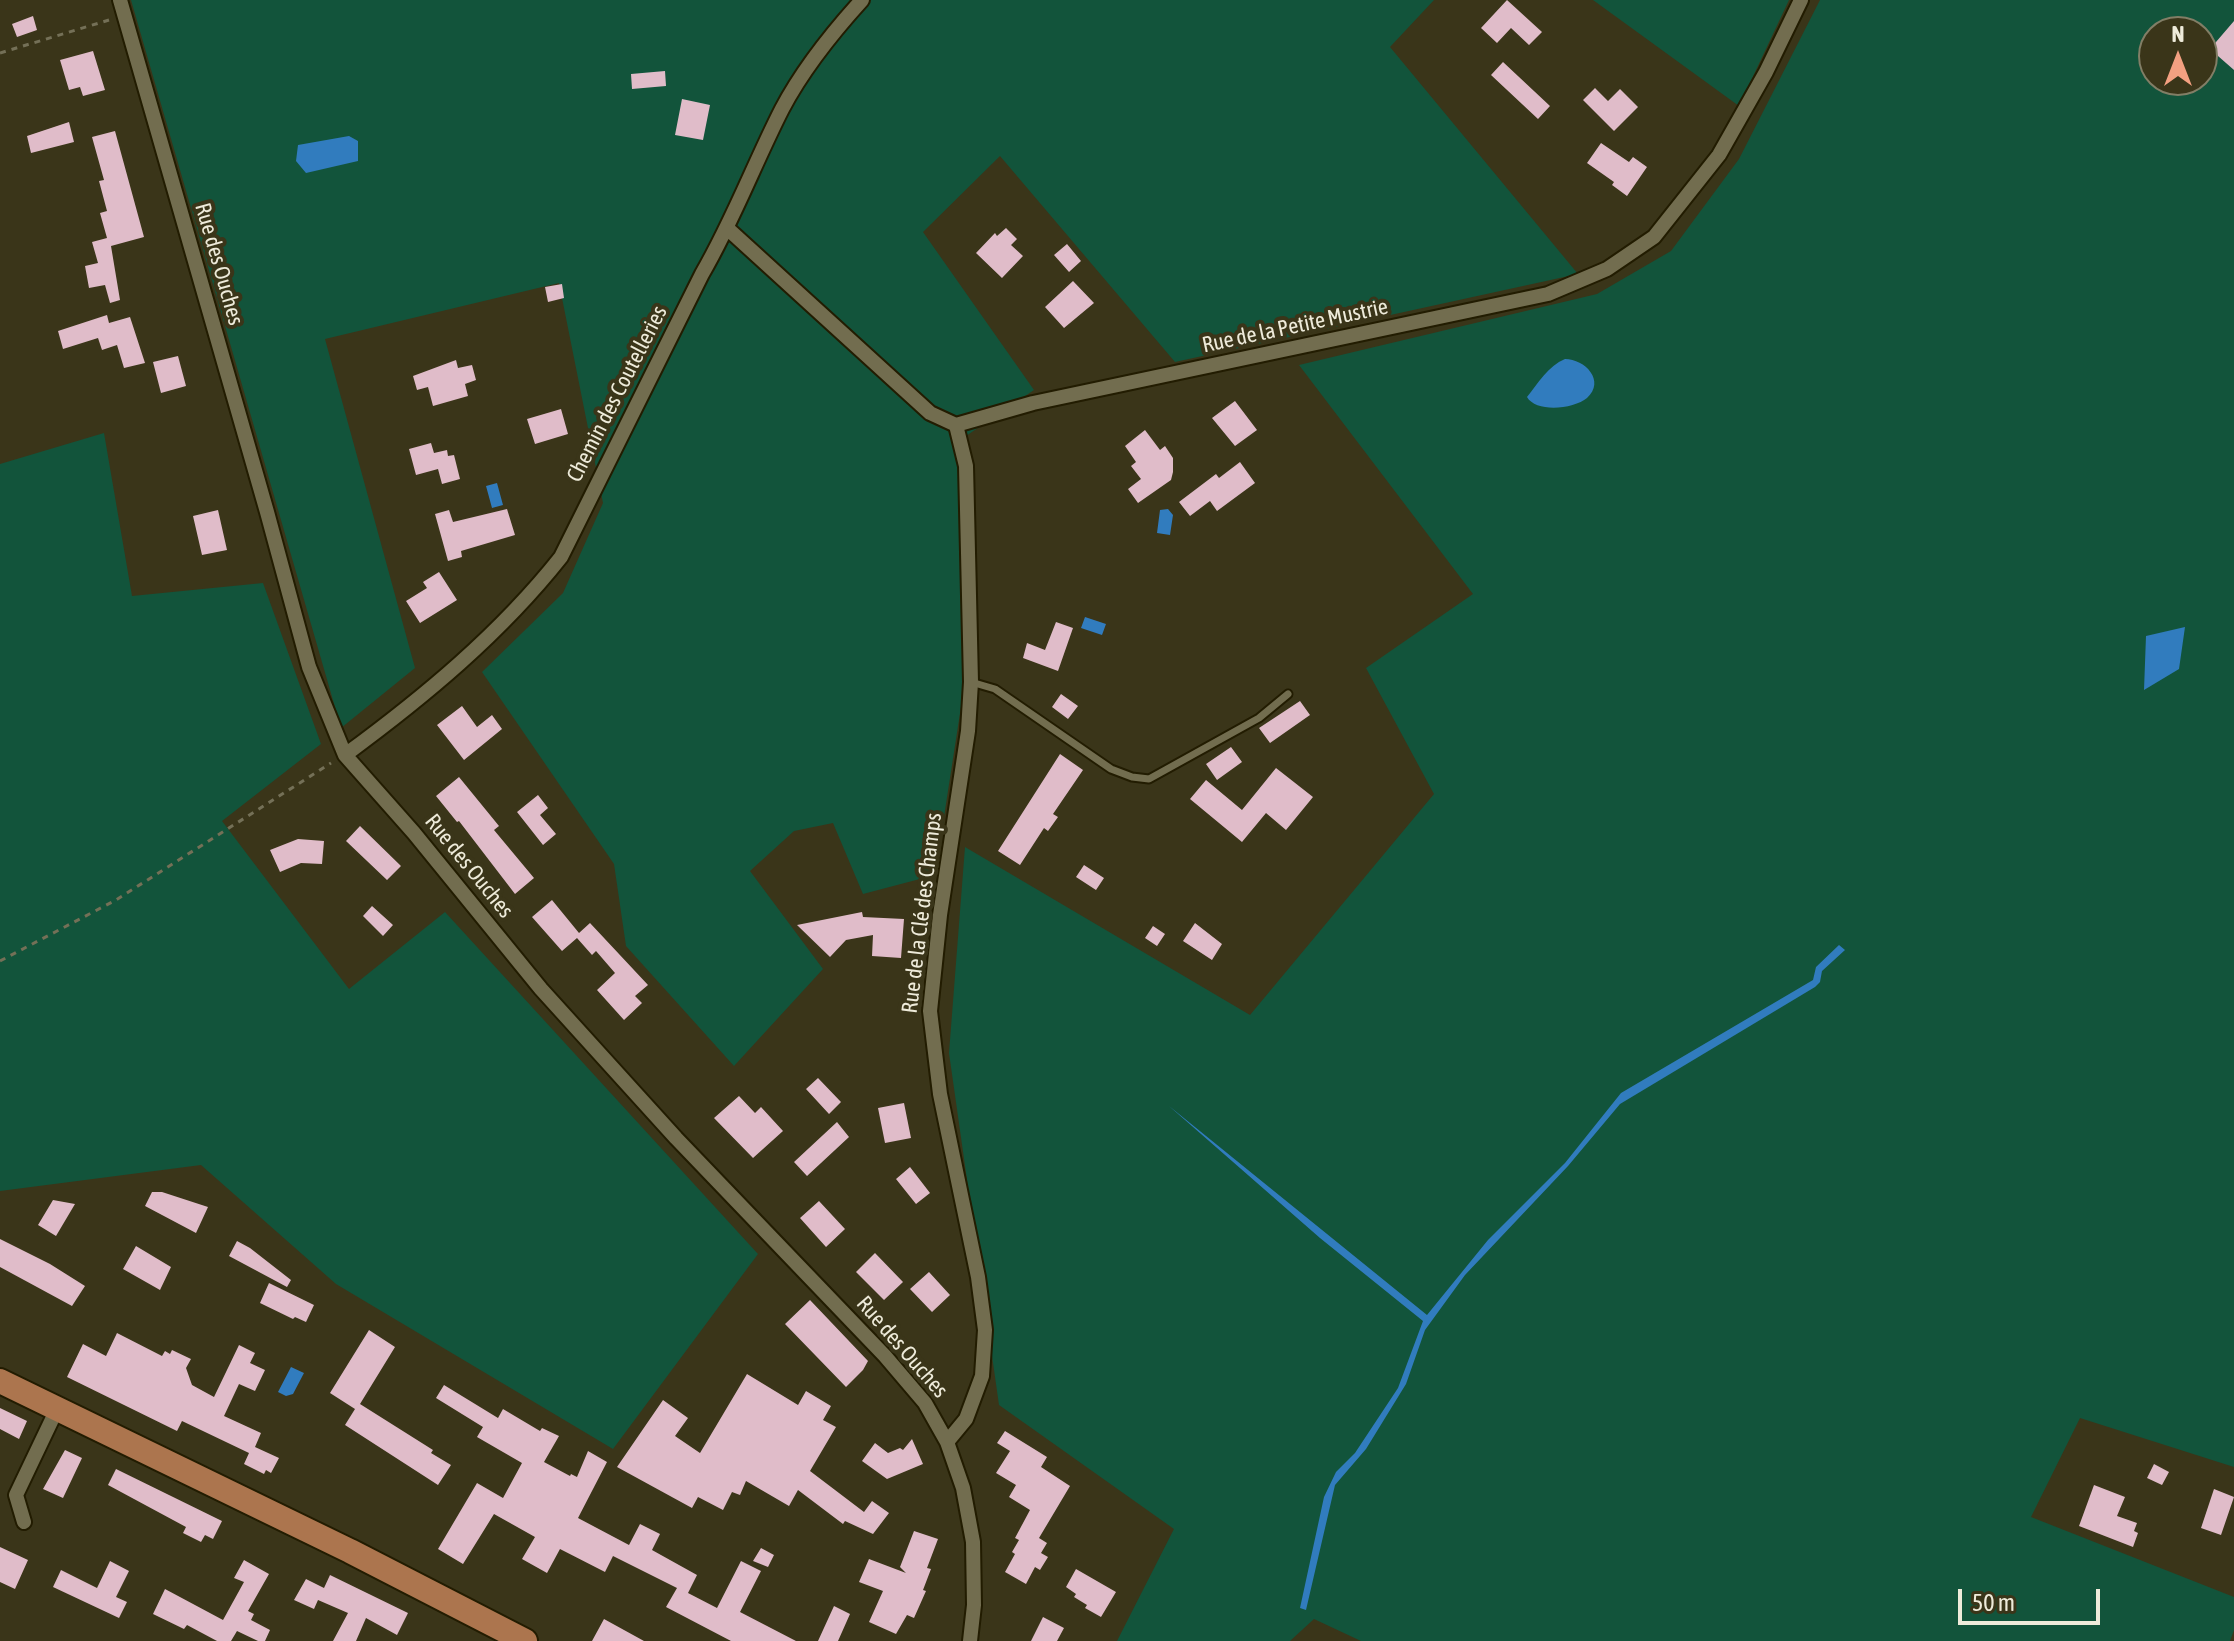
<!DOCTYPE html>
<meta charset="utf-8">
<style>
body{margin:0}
#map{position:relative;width:2234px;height:1641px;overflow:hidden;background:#3a3519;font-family:"Asap Condensed",sans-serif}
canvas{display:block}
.north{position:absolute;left:2138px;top:16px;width:80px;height:80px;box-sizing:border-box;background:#3a3519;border:2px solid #827e66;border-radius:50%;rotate:0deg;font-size:22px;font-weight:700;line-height:32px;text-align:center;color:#eeebda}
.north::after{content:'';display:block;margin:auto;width:28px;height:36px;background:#f3a081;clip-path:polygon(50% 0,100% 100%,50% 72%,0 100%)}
.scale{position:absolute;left:1958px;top:1589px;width:142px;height:36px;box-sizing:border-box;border:4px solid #eeebda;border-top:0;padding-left:10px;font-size:24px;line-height:28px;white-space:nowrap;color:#eeebda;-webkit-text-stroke:6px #3a3519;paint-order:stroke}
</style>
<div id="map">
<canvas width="2234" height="1641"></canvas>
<div class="north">N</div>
<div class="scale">50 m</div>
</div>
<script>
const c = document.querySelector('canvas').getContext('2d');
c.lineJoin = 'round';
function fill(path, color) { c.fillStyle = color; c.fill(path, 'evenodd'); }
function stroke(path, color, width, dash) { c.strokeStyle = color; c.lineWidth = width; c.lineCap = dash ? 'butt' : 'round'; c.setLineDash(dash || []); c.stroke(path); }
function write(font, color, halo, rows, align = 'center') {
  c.font = font + ' "Asap Condensed",sans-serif'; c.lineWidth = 8; c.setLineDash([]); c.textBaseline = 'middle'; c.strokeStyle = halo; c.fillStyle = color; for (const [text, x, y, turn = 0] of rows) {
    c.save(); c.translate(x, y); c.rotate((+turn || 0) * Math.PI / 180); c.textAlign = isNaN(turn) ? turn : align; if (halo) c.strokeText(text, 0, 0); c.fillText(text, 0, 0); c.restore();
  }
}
const green = new Path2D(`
 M131 0H1434L1390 47 1578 274 1175 362 1000 156 923 232 1034 390 960 440 967 668 935 875 863 894 833 823 794 831 750 871 823 969 734 1066 626 946 614 864 482 672 563 593 603 503 559 283 325 339 415 668 341 728Z
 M1593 0H1789L1739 106Z
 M1820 0H2234V1467L2080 1418 2031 1517 2234 1597V1630L2230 1641H1361L1314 1619 1290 1641H1117L1174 1529 999 1405 949 1053 965 847 1250 1015 1434 794 1366 668 1473 594 1299 365 1597 294 1671 251 1739 159ZM2154 32H2202V80H2154Z
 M104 433 132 596 263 583 321 744 222 821 349 989 445 912 758 1254 613 1449 336 1284 201 1165 0 1191V464Z`);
const water = new Path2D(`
 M349 136 358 141V161L306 173 296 161 298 145Z
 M1565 359C1585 359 1606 381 1587 398 1574 409 1536 413 1527 397 1538 383 1548 366 1565 359Z
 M497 483 503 505 492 508 486 486Z
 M1168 509 1173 515 1170 535 1157 533 1160 510Z
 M1085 617 1106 624 1102 635 1081 628Z
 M2185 627 2179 669 2144 690 2146 636Z
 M1839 945 1845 950 1822 971 1820 982 1815 987 1620 1104 1568 1166 1465 1275 1425 1330 1406 1384 1366 1449 1335 1485 1306 1610 1300 1608 1324 1497 1336 1472 1355 1453 1398 1388 1423 1321 1320 1238 1169 1106 1427 1315 1488 1240 1565 1163 1621 1093 1813 980 1816 967Z
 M291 1367 304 1373 293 1394 286 1396 278 1392Z`);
const building = new Path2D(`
 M1507 0 1542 32 1529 45 1511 28 1497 43 1481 28Z
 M33 16 37 30 17 37 12 24Z
 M2234 21V70L2210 49Z
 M93 51 105 90 83 96 80 87 69 90 60 60Z
 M1503 62 1550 106 1538 119 1491 75Z
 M665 71 666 86 632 89 631 74Z
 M1595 88 1608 101 1620 89 1638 107 1614 131 1583 100Z
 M682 99 710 105 703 140 675 135Z
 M69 122 74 142 31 153 27 136Z
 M115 131 144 237 111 246 120 300 110 303 105 285 89 288 85 266 98 263 92 242 107 238 100 213 107 211 99 181 104 180 92 137Z
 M1601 143 1629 162 1633 157 1647 167 1627 196 1612 185 1614 182 1587 163Z
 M1006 228 1017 239 1011 245 1023 256 1002 278 976 253 995 233 997 236Z
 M1067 244 1081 261 1069 272 1054 255Z
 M1073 281 1094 303 1064 328 1045 307Z
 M562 284 564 298 548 302 545 287Z
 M107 315 109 323 130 317 145 363 124 368 117 345 102 350 98 338 63 349 58 331Z
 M178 356 186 386 161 393 153 362Z
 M456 360 458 368 472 365 476 380 465 384 468 396 433 406 428 387 417 390 413 376Z
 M1235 401 1257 430 1235 446 1212 418Z
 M561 409 568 434 535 444 527 419Z
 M1145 430 1160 450 1165 446 1173 458V472L1171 480 1138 503 1128 489 1141 479 1131 466 1136 462 1125 446Z
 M431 443 434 453 447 450 448 456 454 455 460 479 442 484 438 469 416 475 409 449Z
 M1240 462 1255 483 1217 511 1210 501 1190 516 1179 502 1216 474 1219 478Z
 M507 509 515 535 461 551 462 557 448 561 435 514 449 510 453 522Z
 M218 510 227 550 202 555 193 516Z
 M439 572 457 600 420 623 406 601 427 588 423 582Z
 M1056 622 1073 628 1058 671 1023 658 1027 643 1045 650Z
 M1061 694 1078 706 1068 719 1052 707Z
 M1300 701 1310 715 1270 743 1259 728Z
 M462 706 477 727 492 715 502 729 464 760 437 725Z
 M1231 747 1242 762 1217 780 1206 764Z
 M1060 754 1083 770 1053 814 1058 817 1048 831 1044 828 1020 865 998 851Z
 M1276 768 1313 797 1286 830 1266 813 1242 842 1190 799 1206 780 1242 810Z
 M459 777 499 826 494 830 534 878 515 894 459 821 457 822 436 796Z
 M538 795 548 808 540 815 556 834 543 845 517 812Z
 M360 826 401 866 387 880 346 841Z
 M298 839 324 841 322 864 301 863 280 872 270 850Z
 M1084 865 1104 878 1096 890 1076 877Z
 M552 900 579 933 590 923 648 985 635 996 642 1003 624 1020 597 990 615 973 596 951 592 955 577 938 562 951 532 917Z
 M372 906 393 925 383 936 363 916Z
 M862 912 863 917 904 919 901 958 872 956 873 935 846 940 830 957 797 925Z
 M1195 923 1222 944 1212 960 1183 941Z
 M1153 926 1165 934 1157 946 1145 938Z
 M818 1078 841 1102 829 1114 806 1089Z
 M739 1096 755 1113 761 1107 783 1131 753 1158 714 1118Z
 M904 1103 911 1138 885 1143 878 1108Z
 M837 1122 849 1137 807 1176 794 1162Z
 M910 1167 930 1193 916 1204 896 1179Z
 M152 1192H162L208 1207 196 1233 145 1206Z
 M53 1200 75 1204 56 1236 38 1225Z
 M819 1201 845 1229 826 1247 800 1218Z
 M0 1239 50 1264 85 1286 72 1306 0 1267Z
 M237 1241 250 1248 291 1280 287 1287 229 1256Z
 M136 1246 171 1267 160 1290 123 1269Z
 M875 1253 903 1282 884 1300 856 1272Z
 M929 1272 950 1295 932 1312 910 1289Z
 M269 1283 314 1305 306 1322 295 1317 293 1319 260 1303Z
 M810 1300 868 1361 863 1370 846 1387 785 1324Z
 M369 1330 395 1347 360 1404 433 1450 431 1453 451 1465 438 1485 345 1425 355 1409 330 1393Z
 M117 1333 162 1356 165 1351 170 1354 172 1350 191 1359 186 1368 192 1385 214 1397 239 1345 255 1353 250 1363 265 1370 255 1391 239 1384 224 1416 261 1433 255 1447 279 1458 271 1473 266 1470 264 1474 244 1464 249 1453 182 1421 177 1431 67 1377 83 1344 106 1356Z
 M747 1374 798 1405 806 1391 831 1406 823 1420 836 1427 810 1471 864 1512 872 1501 889 1513 873 1534 845 1521 843 1524 798 1490 789 1506 746 1481 740 1495 732 1492 723 1510 698 1497 692 1508 617 1467 663 1400 688 1418 675 1436 700 1453Z
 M444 1385 498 1418 503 1409 540 1431 542 1428 559 1436 544 1462 570 1476 571 1474 577 1477 588 1451 607 1462 578 1518 629 1545 640 1524 660 1534 652 1550 697 1575 688 1593 717 1608 741 1561 761 1571 740 1612 796 1641H731L666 1607 677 1588 613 1556 605 1572 560 1549 547 1573 522 1559 535 1537 494 1514 463 1564 438 1549 477 1483 503 1498 522 1463 477 1437 483 1427 436 1398Z
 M0 1408 27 1421 19 1439 0 1429Z
 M1005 1431 1047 1457 1041 1467 1070 1486 1039 1538 1047 1543 1041 1553 1048 1557 1040 1570 1035 1567 1026 1584 1005 1572 1015 1554 1012 1552 1019 1540 1015 1538 1030 1510 1009 1497 1016 1485 996 1473 1010 1451 997 1443Z
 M912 1439 923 1464 887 1479 862 1461 875 1443 888 1453 900 1448 903 1450Z
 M65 1450 82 1458 63 1498 43 1489Z
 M2154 1464 2169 1472 2162 1485 2147 1478Z
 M116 1469 222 1521 213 1539 205 1535 201 1542 183 1533 186 1527 108 1485Z
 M2094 1485 2125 1497 2117 1516 2137 1523 2134 1531 2138 1533 2133 1547 2079 1526Z
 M2214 1489 2234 1497 2221 1535 2201 1528Z
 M914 1531 938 1539 927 1568 931 1569 923 1590 926 1591 914 1618 907 1615 896 1634 869 1622 883 1591 859 1582 869 1559 906 1573 900 1567Z
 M0 1547 28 1560 15 1589 0 1582Z
 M761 1548 774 1555 768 1567 753 1561Z
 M244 1560 269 1574 248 1611 254 1614 251 1620 270 1630 265 1641H258L237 1631 231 1641H217L187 1625 184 1629 153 1614 165 1589 223 1620 244 1582 234 1578Z
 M110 1561 129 1571 116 1597 127 1602 119 1618 53 1587 61 1570 97 1588Z
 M1076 1569 1116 1592 1101 1617 1085 1608 1087 1605 1074 1597 1076 1594 1066 1587Z
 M330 1575 408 1613 397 1635 366 1618 356 1641H333L348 1613 318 1600 314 1609 294 1600 306 1579 324 1588Z
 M834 1606 850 1614 838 1641H818Z
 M1043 1617 1064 1628 1057 1641H1031Z
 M604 1619 644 1641H592Z`);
const path = new Path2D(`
 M0 53 109 20
 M0 961 116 900 331 763`);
const lane = new Path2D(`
 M971 682 995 689 1111 769 1132 777 1149 779 1259 718 1288 694`);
const street = new Path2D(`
 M120 0 267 512 309 667 345 755 414 833 541 989 676 1138 885 1356 925 1403 947 1442 963 1488 973 1542 974 1605 970 1641
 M728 229 930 413 956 425 1033 403 1548 294 1607 269 1654 237 1719 155 1766 72 1801 0
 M345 755C424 697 500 634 561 557L702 274C733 221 754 164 782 109 803 69 832 33 862 0
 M947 1442 966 1419 982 1376 985 1330 978 1277 940 1094 930 1011 940 915 968 731 971 682 966 466 956 425
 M24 1522 16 1495 57 1409`);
const primary = new Path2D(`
 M0 1381 350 1551 525 1641`);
const streetNames = [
 ["Rue des Ouches",219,264,74],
 ["Rue de la Petite Mustrie",1295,326,-12],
 ["Chemin des Coutelleries",617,394,-63],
 ["Rue des Ouches",469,866,51],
 ["Rue de la Clé des Champs",922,913,-83],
 ["Rue des Ouches",902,1347,49]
];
fill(green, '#12543b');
fill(water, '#317cbe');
fill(building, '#e0bcc9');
stroke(lane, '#221c01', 11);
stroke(street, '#221c01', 18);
stroke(primary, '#221c01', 28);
stroke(path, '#747057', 3, [6, 6]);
stroke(lane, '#726d4f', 7);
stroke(street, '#726d4f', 14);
stroke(primary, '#ac754e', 24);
write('22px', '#eeebda', '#3a3519', streetNames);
</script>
